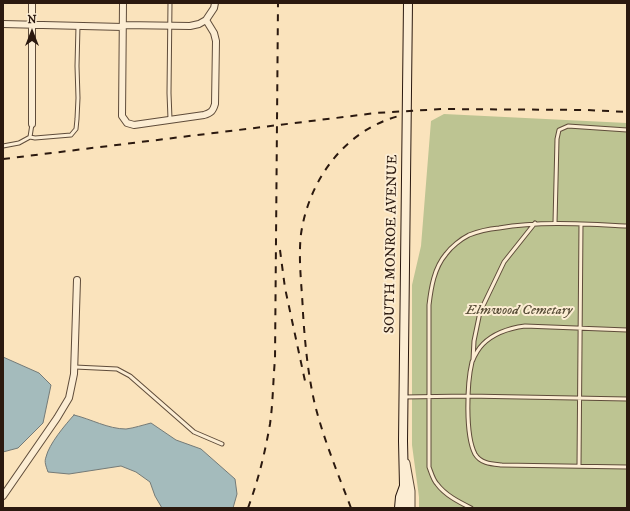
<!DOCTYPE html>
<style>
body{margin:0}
#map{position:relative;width:630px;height:511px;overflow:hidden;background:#fae3bc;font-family:"IM FELL DW Pica",serif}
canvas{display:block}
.frame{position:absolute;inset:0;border:4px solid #2b190f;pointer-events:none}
.north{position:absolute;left:12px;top:12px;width:40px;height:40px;-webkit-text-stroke:3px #fcedd3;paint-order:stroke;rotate:0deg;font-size:11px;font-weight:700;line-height:16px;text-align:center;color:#2b190f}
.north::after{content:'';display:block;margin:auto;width:14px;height:18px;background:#2b190f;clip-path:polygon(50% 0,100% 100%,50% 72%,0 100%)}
</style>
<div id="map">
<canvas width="630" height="511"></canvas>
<div class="frame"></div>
<div class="north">N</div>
</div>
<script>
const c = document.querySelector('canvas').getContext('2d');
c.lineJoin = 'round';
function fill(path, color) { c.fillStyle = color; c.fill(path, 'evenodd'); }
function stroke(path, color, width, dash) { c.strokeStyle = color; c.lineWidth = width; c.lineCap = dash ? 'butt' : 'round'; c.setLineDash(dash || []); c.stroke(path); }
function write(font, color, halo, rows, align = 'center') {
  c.font = font + ' "IM FELL DW Pica",serif'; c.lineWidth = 4; c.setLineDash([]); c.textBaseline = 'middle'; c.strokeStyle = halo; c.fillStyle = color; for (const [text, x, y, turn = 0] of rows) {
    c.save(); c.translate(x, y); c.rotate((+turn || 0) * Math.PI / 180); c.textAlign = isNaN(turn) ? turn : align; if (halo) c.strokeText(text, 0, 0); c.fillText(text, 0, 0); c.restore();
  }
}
const green = new Path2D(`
 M444 114 627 123V508H419V497L412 445V285L421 246 431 121Z`);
const water = new Path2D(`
 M3 357 39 373 51 385 43 423 18 448 3 452Z
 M74 415C91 419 108 429 126 429 134 428 143 425 151 423L176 440 201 449 235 479 237 494 233 508H162L155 496 150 482 136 472 121 466 69 474 48 472C46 466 44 462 46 457 49 444 65 425 74 415Z`);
const service = new Path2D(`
 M170 3 169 93 170 119
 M30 137 35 138 71 135 76 129 77 119 78 98 77 66 78 26
 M3 146 19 143 30 137 32 124
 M555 223 557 139 559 130 568 126 627 130
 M627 330 525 326C510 328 495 332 483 344 479 348 474 357 472 362 467 383 465 435 475 454 481 464 492 464 502 465L627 467
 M473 360 474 341 480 312 504 262 535 223
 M75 367 117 369 130 376 194 432 222 444
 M404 397 468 396 627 399
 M579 466 581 224
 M471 508C459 502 445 495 437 484 433 480 431 472 429 467V305C431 288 434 268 446 254 451 247 461 239 469 235 479 231 489 229 499 228 541 221 584 224 627 226`);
const minor = new Path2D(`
 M32 3V124
 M123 3 122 116 127 123 134 125 204 115C211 113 213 111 215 104L216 41 214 33 206 20 214 8 215 3
 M3 24 123 27
 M123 25 190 26 199 24 206 20
 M3 496 57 418 69 398 74 374 77 280`);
const tertiary = new Path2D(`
 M406 463 411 491V508`);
const secondary = new Path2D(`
 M399 508 400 497 404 486
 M405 508 407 496 404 486 403 441 408 3`);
const rail = new Path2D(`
 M3 159 376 113 442 109 587 110 627 112
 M280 250 285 288 305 381
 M248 508C258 481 265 453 270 424 273 403 273 381 275 359L278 3
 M351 508C338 474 324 440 315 405 308 375 305 344 303 313 302 287 298 260 301 234 309 179 346 128 403 115`);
const streetNames = [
 ["SOUTH MONROE AVENUE",392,244,-89]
];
const parkNames = [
 ["Elmwood Cemetary",519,311]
];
fill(green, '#bdc492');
fill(water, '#a4bbbc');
stroke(water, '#747a77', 1);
stroke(service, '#5f4c3a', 5);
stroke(minor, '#5f4c3a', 8);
stroke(tertiary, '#5f4c3a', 9);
stroke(secondary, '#2b190f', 10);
stroke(service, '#fcedd3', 3);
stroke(minor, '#fcedd3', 6);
stroke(tertiary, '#fcedd3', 7);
stroke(secondary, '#fcedd3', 8);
stroke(rail, '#2b190f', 2, [7, 7]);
write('14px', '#2b190f', '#fcedd3', streetNames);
write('italic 14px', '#574c36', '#fcedd3', parkNames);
</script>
